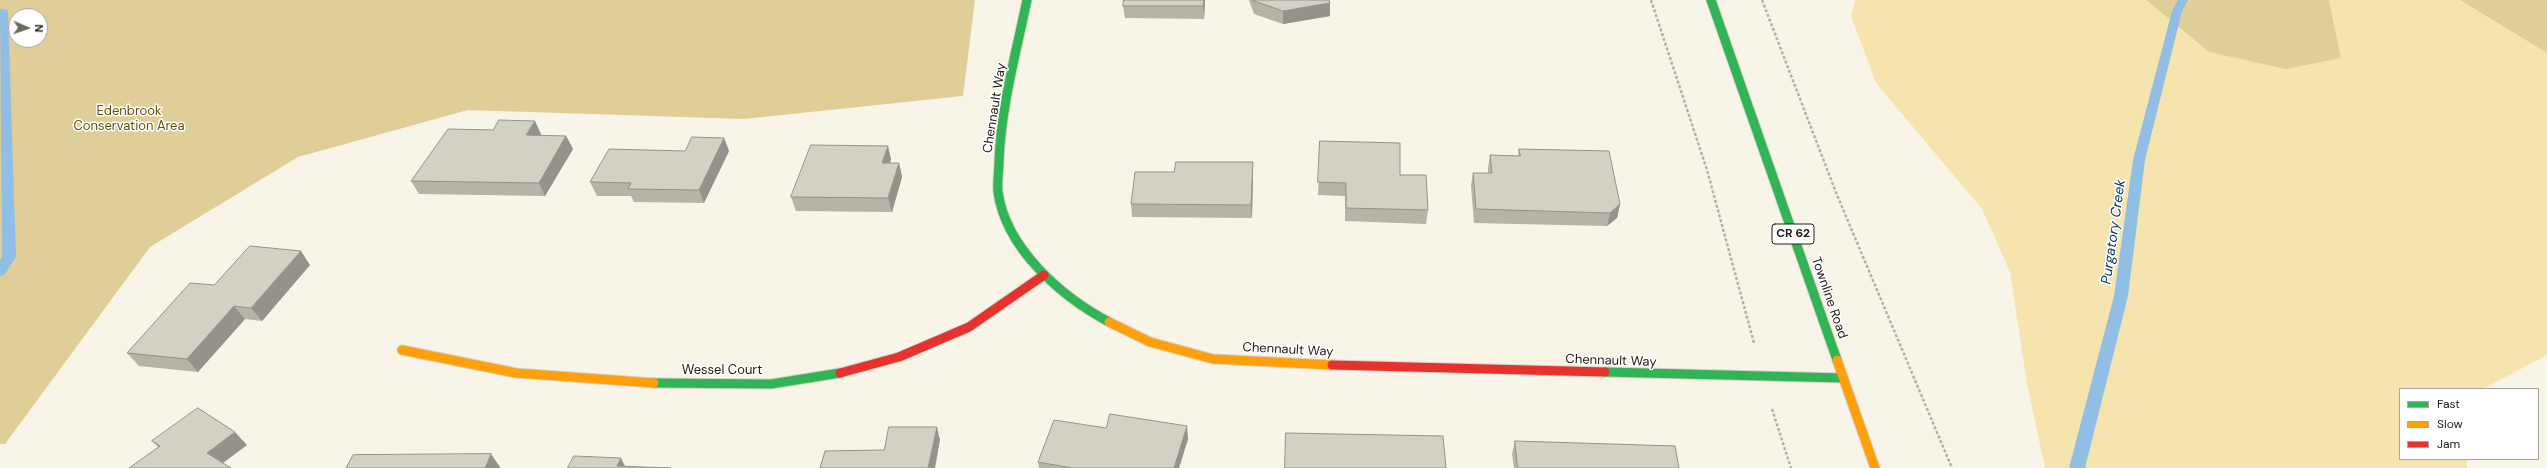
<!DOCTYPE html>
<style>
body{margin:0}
#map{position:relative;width:2547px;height:468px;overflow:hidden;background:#f9f4e8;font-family:"DM Sans",sans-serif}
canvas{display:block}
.legend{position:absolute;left:2399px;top:388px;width:140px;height:72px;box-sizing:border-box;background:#fff;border:1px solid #a7a6a2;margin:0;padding:5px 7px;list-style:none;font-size:12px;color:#232016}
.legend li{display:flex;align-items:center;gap:8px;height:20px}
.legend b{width:20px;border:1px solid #a7a6a2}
.north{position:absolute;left:8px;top:8px;width:40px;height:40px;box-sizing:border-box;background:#fff;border:1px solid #a7a6a2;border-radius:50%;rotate:92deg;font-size:11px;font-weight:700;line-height:16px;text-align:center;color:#232016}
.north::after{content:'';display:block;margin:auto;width:14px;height:18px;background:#6e6a60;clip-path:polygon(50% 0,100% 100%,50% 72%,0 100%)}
</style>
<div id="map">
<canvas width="2547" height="468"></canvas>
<ul class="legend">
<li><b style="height:5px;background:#30b455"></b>Fast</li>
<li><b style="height:5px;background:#ff9f0a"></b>Slow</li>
<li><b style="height:5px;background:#e5322d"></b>Jam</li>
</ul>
<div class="north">N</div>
</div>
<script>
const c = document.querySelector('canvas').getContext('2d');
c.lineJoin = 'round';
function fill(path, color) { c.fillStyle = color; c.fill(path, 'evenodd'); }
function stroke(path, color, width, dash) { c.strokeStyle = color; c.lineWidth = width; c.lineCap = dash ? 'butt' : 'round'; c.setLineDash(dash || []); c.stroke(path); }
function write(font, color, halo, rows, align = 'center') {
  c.font = font + ' "DM Sans",sans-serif'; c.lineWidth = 3; c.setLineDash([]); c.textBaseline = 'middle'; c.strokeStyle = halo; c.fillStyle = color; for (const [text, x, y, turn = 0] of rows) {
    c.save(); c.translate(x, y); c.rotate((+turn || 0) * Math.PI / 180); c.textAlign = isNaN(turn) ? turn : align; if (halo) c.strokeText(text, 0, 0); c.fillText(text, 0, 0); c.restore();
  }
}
const green = new Path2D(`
 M1855 0H2146L2209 52 2341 58 2329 0H2460L2547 53V355L2483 389H2400V459H2467V468H2045L2027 384 2010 272 1982 209 1876 83 1851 16Z`);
const forest = new Path2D(`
 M0 0H975L963 96 744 119 468 110 298 157 150 247 5 444H0ZM16 16H40V40H16Z
 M2146 0H2329L2341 58 2286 69 2209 52Z
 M2458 0H2547V53L2460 0Z`);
const stream = new Path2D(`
 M2178 0H2188L2182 11 2145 160 2128 296 2085 468H2069L2114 296 2133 160 2172 11Z
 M0 9 7 10 8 12 16 257 5 274 0 276V260L2 257Z`);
const path = new Path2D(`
 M1651 0 1707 170 1754 343
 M1762 0 1837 195 1952 468
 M1772 409 1791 468`);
const fast = new Path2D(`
 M1027 0C1016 53 1001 107 999 162 999 171 997 182 998 192 1006 249 1062 297 1109 322
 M1711 0 1837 360
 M1605 372 1843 378
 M654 383 771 384 840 373`);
const slow = new Path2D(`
 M1109 322 1150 342 1213 359 1332 365
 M402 350 516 373 654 383
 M1837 360 1875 468`);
const jam = new Path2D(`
 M1332 365 1605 372
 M840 373 899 357 969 327 1044 275`);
const wall = new Path2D(`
 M1124 0H1205L1204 19 1125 18 1123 6Z
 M1249 0H1331H1329L1330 3V16L1283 24 1254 14Z
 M541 134 540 135 566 136 573 149 545 196 419 194 411 181Z
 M724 138 729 151 704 203 634 202 631 196H597L590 182Z
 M1320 141 1400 175 1428 210 1426 224 1345 221V196L1318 195Z
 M1519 149 1620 204 1617 218 1607 226 1474 223 1471 186 1473 173H1488V168L1490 155 1518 156Z
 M891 159 890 163H899L902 177 892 212 796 211 791 197Z
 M1253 162 1252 218 1132 217 1131 204Z
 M310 265 262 321 245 319 198 372 139 366 127 353 214 285Z
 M1106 428 1188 439 1179 468H1039L1038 462Z
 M152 441 247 445 158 447Z
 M1515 441 1679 468H1514L1512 454Z`);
const shadedWall = new Path2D(`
 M1204 0H1205L1204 19 1203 6Z
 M1330 3V16L1283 24V11Z
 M535 121 541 134 532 148 526 135Z
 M566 136 573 149 545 196 539 183Z
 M724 138 729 151 704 203 699 190Z
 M888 146 891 159 885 177 882 163Z
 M1253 162V175L1252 218 1251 205Z
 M899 163 902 177 892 212 888 198Z
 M1620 204 1617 218 1607 226 1610 213Z
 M301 251 310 265 262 321 251 308Z
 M234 306 245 319 198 372 187 359Z
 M1187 426 1188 439 1179 468H1174Z
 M937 427 940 440 935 468H928Z
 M235 432 247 445 219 466 207 453Z
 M491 454 500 467V468H485Z
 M621 458 626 468 617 466Z`);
const building = new Path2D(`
 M1124 0H1204L1203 6H1123Z
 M1253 0H1329L1330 3 1283 11 1254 1Z
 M499 120 535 121 526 135 566 136 539 183 411 181 448 129 493 130Z
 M692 137 724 138 699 190 628 189 631 183 590 182 609 149 685 151Z
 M1320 141 1400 143V175H1426L1428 210 1346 208V183L1318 182Z
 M811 145 888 146 882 163H899L888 198 791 197Z
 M1519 149 1609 151 1620 204 1610 213 1476 209 1473 173H1492L1490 155 1520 156Z
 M1176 162H1253L1251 205 1131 204 1135 172H1174Z
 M250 246 301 251 251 308 234 306 187 359 127 353 190 283 214 285Z
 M198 408 235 432 207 453 231 468H129L160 446 152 441Z
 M1110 414 1187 426 1174 468H1072L1038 462 1054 420 1106 428Z
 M889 427H937L928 468H820L825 451 884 450Z
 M1286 433 1443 436 1446 468H1285Z
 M1515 441 1675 446 1679 468H1518Z
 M491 454 485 468H346L353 455Z
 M574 456 621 458 617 466 671 468H568Z`);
const shields = [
 [1793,234,42]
];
const shieldNames = [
 ["CR 62",1793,234]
];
const streetNames = [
 ["Chennault Way",995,108,-81],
 ["Townline Road",1829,298,71],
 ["Chennault Way",1288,350,3],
 ["Chennault Way",1611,361,2],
 ["Wessel Court",722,371]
];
const parkNames = [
 ["Edenbrook",129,112],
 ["Conservation Area",129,127]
];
const waterNames = [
 ["Purgatory Creek",2114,232,-82]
];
fill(green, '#f6e4af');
fill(forest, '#e0ce98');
fill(stream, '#90bee4');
stroke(fast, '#d5d1c8', 11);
stroke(slow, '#d5d1c8', 11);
stroke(jam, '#d5d1c8', 11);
stroke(path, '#b2b0ab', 2.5, [3, 2]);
stroke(fast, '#30b455', 9);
stroke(slow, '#ff9f0a', 9);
stroke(jam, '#e5322d', 9);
fill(wall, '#b6b3a9');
fill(shadedWall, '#94928a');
fill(building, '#d4d0c5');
stroke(building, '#94928a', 1);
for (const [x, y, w] of shields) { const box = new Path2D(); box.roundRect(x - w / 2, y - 10, w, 20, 3); c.fillStyle = '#fff'; c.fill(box); stroke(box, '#232016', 1); }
write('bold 12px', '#232016', null, shieldNames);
write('13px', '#232016', '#fff', streetNames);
write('13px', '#66510c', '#fff', parkNames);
write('italic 14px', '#053a61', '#fff', waterNames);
</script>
